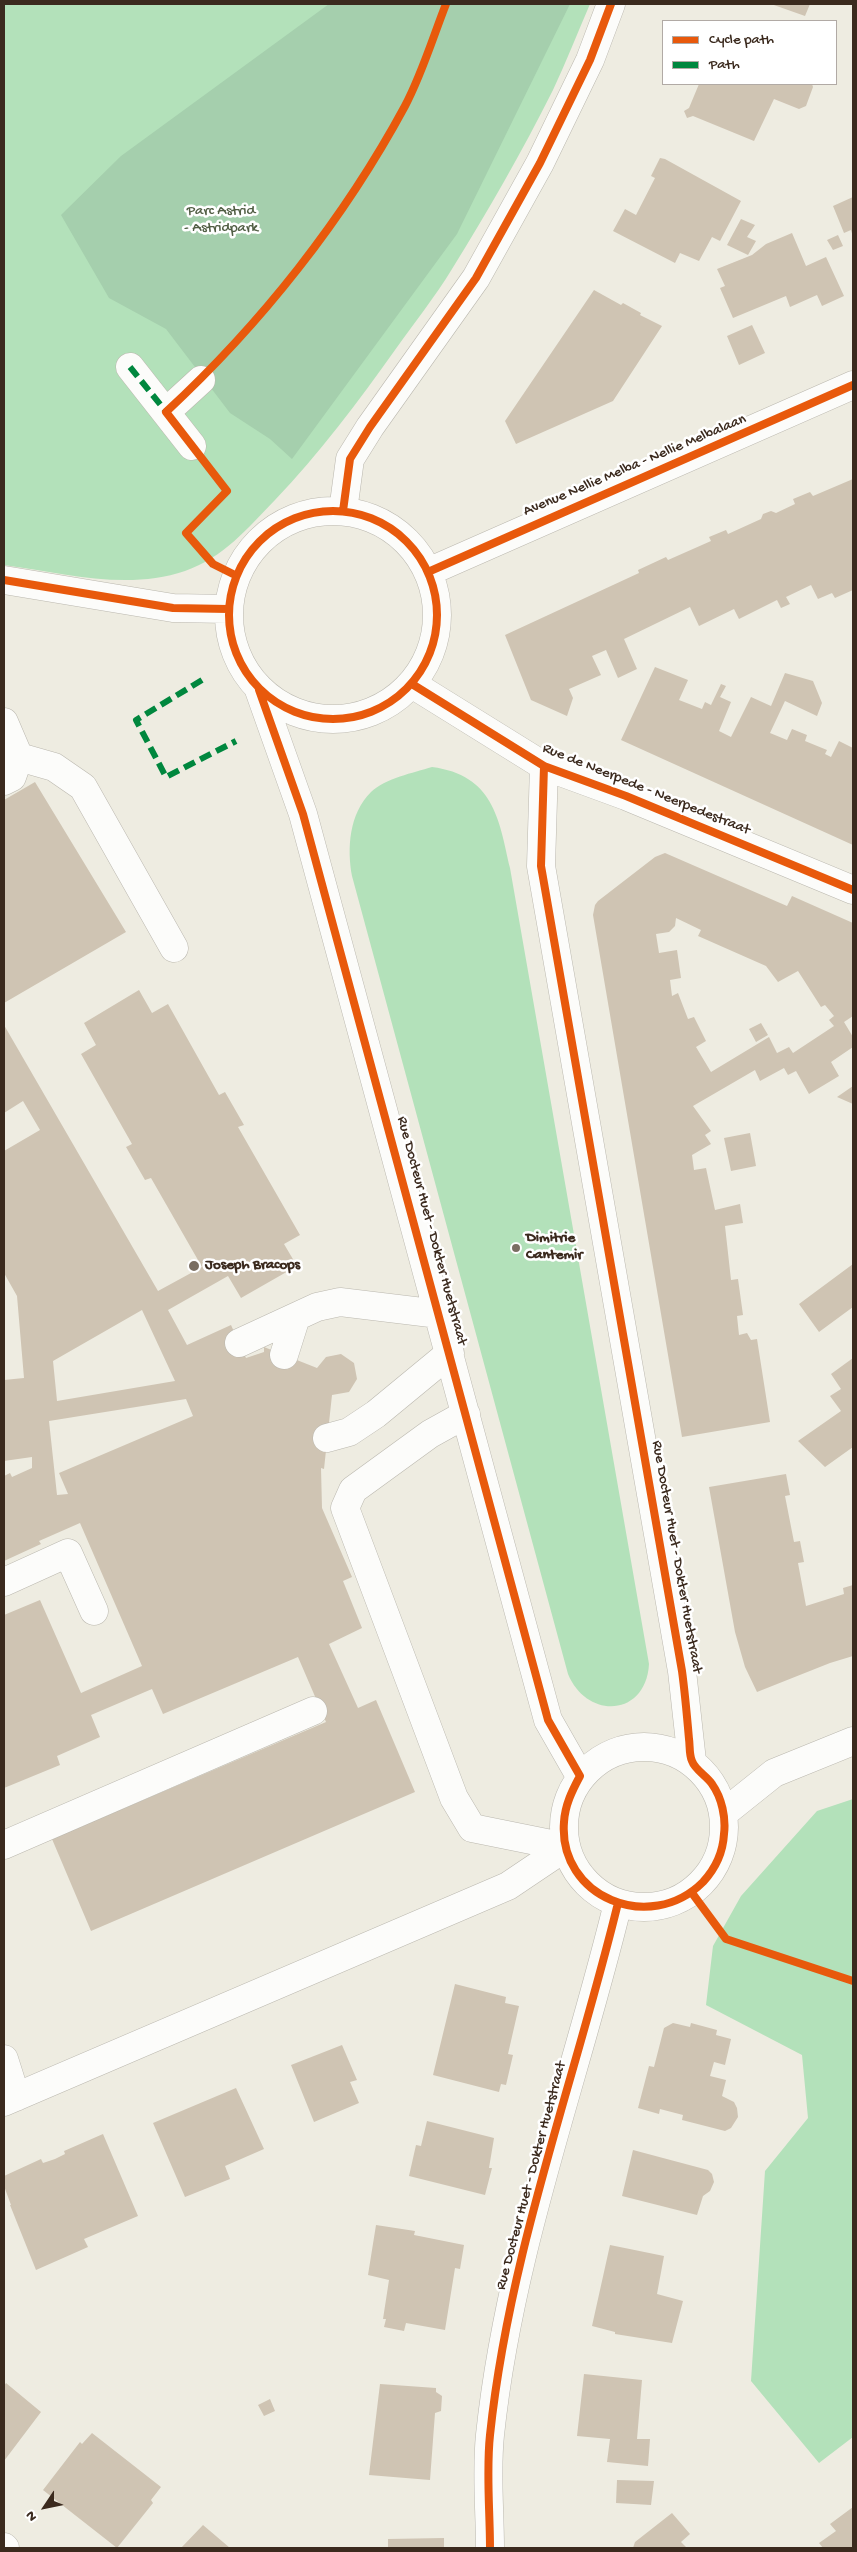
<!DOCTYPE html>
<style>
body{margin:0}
#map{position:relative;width:857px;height:2552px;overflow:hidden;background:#eeece1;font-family:"Gochi Hand",sans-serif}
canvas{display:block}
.frame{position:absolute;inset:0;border:5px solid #3b2a1e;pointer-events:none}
.legend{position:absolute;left:662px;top:20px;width:175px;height:65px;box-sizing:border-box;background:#fff;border:1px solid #b1aaa5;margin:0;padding:6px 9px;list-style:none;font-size:15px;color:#3b2a1e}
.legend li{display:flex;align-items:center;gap:10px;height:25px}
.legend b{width:25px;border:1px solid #b1aaa5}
.north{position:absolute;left:20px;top:2482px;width:50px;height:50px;-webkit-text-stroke:4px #fff;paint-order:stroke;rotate:236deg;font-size:14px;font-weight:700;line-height:20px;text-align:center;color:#3b2a1e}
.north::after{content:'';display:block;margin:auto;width:18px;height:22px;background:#3b2a1e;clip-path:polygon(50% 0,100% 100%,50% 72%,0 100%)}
</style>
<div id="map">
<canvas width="857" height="2552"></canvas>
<div class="frame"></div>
<ul class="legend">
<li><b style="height:6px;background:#e8590c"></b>Cycle path</li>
<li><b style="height:6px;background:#00873e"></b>Path</li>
</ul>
<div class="north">N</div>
</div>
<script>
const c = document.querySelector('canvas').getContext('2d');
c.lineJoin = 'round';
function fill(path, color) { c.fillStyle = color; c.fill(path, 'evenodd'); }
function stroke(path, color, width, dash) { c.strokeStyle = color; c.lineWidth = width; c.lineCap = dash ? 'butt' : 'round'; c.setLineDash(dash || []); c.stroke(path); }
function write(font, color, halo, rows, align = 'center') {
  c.font = font + ' "Gochi Hand",sans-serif'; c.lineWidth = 5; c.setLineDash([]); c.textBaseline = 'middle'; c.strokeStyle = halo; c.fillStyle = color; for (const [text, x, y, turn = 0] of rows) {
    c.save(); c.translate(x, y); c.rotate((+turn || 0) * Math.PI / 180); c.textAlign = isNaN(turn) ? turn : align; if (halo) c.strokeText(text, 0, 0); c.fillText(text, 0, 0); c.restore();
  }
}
const green = new Path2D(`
 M4 4H590C578 32 566 62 553 90 522 152 488 211 452 269 435 297 414 323 395 350 358 402 319 454 275 500 248 528 223 558 185 571 127 591 63 573 4 565Z
 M432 767C493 775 499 818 510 868L649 1664C646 1717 587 1720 568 1674L352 876C347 848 349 814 371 792 386 778 413 773 432 767Z
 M853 1799V2437L819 2463 751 2381 765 2171 808 2118 802 2055 706 2005 713 1946 741 1896 817 1811Z`);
const forest = new Path2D(`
 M329 4H570L457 234 292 459 270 439 230 413 166 329 109 298 61 215 121 156Z`);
const building = new Path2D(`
 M771 4H810L805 16Z
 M699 84H812L813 87 806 106 799 109 774 99 754 141 693 116 687 118 684 111 689 108Z
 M660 158 665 159 741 201 720 241 712 237 699 261 680 253 675 263 613 231 625 209 636 215 655 178 651 176Z
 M853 197V237L851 230 844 233 833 206Z
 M741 219 755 225 747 237 756 241 748 255 727 245Z
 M792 233 806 266 826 257 844 296 822 306 817 295 790 307 786 296 733 318 720 288 725 286 717 269 752 255 766 244Z
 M838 235 843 246 833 250 827 240Z
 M594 290 621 305 623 303 641 313 640 315 662 326 613 401 516 444 505 421Z
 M752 325 765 353 739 365 727 336Z
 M853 479V590L835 598 832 593 818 599 811 585 786 597 790 604 781 608 777 600 739 619 734 609 699 626 690 607 624 639 637 669 618 678 606 650 592 656 601 675 569 689 573 698 567 716 531 700 505 635 639 573 638 570 666 557 668 560 711 541 709 537 726 530 728 534 761 519 763 514 771 511 776 513 795 504 793 499 810 492 813 496Z
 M655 667 688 680 679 700 702 709 705 702 711 705 721 684 726 686 720 697 731 702 719 731 731 737 751 697 771 706 785 673 813 681 822 703 817 716 785 701 770 733 787 740 792 729 807 735 805 741 827 750 825 754 831 757 839 741 853 748V845L621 740Z
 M35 782 126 932 4 1003V800Z
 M665 853 787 906 792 896 853 923V1016L844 1022 853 1037V1047L831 1062 839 1076 809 1094 796 1071 788 1075 784 1068 760 1081 755 1070 693 1106 711 1131 705 1135 711 1144 692 1155 694 1170 706 1168 715 1210 740 1204 743 1223 725 1226 731 1280 738 1279 743 1315 737 1316 739 1335 747 1333 751 1340 757 1339 770 1422 682 1437 593 915 595 905 598 901 655 857ZM676 918 701 930 698 936 766 966 778 982 798 971 821 1007 825 1005 834 1016 829 1020 834 1026 793 1053 789 1047 777 1053 769 1037 711 1072 696 1047 706 1041 694 1017 688 1019 678 993 672 996 670 980 681 978 677 950 659 953 656 934 669 932 675 926Z
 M139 990 152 1013 168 1004 219 1095 225 1092 244 1125 238 1127 300 1235 284 1244 297 1266 241 1298 228 1276 168 1310 187 1345 231 1325 246 1358 264 1352V1347L317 1368 326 1357 341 1354 354 1363 357 1379 349 1392 332 1395 324 1469 321 1468 322 1508 352 1577 343 1581 362 1628 329 1644 358 1708 376 1700 415 1792 91 1931 52 1839 326 1722 298 1657 163 1714 152 1689 91 1715 100 1737 57 1756 60 1765 4 1788V1615L40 1600 81 1693 142 1666 80 1523 39 1541 41 1544 4 1561V1476L10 1473 12 1477 32 1468V1457L4 1461V1380L24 1378 17 1296 4 1273V1151L40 1130 23 1101 4 1113V1025L158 1291 202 1267 151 1178 145 1180 126 1147 132 1144 81 1054 96 1045 84 1023ZM142 1310 175 1381 57 1401 53 1361ZM186 1399 193 1416 59 1473 68 1494 57 1495 49 1421Z
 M761 1023 768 1035 756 1042 749 1029Z
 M853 1086V1104L837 1097Z
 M750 1133 756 1166 731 1171 724 1138Z
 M853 1264V1307L819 1332 799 1304Z
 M853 1358V1447L825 1467 798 1441 841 1411 830 1396 841 1389 831 1374Z
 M786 1474 790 1495 785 1496 794 1542 800 1541 804 1562 798 1563 806 1606 844 1594 843 1588 853 1585V1656L830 1663 757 1692 745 1667 735 1632 709 1487Z
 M455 1984 506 1997 505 2003 519 2006 508 2054 513 2055 506 2085 501 2084 499 2092 433 2075Z
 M673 2023 690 2027 691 2023 717 2030 716 2035 731 2039 725 2065 714 2062 710 2076 726 2080 722 2096 734 2102 737 2108 738 2117 731 2128 725 2131 682 2120 683 2115 660 2109 659 2114 638 2108 649 2066 654 2067 664 2028Z
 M342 2045 357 2080 350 2082 359 2103 314 2122 291 2065Z
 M236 2088 264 2149 225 2166 230 2179 185 2197 153 2123Z
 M427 2121 494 2138 489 2168H492L485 2195 409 2176 416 2145 421 2146Z
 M103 2134 138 2216 84 2239 88 2247 36 2270 10 2205H11L4 2186V2176L41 2159 43 2163 55 2159 65 2154 64 2151Z
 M633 2150 708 2170 712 2174 714 2182 710 2191 703 2196 697 2215 622 2196Z
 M376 2225 415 2231 414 2235 464 2245 460 2269 455 2268 445 2330 406 2323 404 2331 384 2327 386 2319H383L389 2280 368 2275Z
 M610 2245 664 2256 657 2294 683 2301 672 2343 615 2334V2332L592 2326Z
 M584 2374 642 2380 637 2439H650L648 2466 607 2462 610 2439 577 2436Z
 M6 2383 41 2412 4 2461V2386Z
 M380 2384 436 2388V2392L442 2396 441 2411 435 2413 430 2480 369 2475Z
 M270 2399 275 2411 264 2416 258 2405Z
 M92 2433 161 2487 151 2500 153 2503 117 2548 43 2490 80 2442 82 2444Z
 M617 2480 654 2481 651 2505 616 2503Z
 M853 2507V2548H823L819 2543 836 2531 830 2524Z
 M672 2513 690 2534 681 2542 687 2548H633L635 2542Z
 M203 2525 230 2548H181Z
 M444 2538V2548H388V2539Z`);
const minor = new Path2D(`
 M130 367 192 446
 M166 412 201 380
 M229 615a104 104 0 1 1 208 0a104 104 0 1 1-208 0Z
 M343 511 350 459 370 427 476 278 540 163 590 60 611 4
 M428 572 853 385
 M4 580 173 608 228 609
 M412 684 544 766 626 796 853 890
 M259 690 303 814 548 1720 580 1776
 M4 722 19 757 12 777 4 781
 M19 757 54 767 83 787 174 948
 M544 766 541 866 682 1671 692 1761
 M239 1343 317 1307 340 1302 439 1314
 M284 1355 296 1317
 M466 1414 430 1434 353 1490 345 1508 454 1798 472 1828 566 1847
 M327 1438 349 1432 376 1414 450 1353
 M4 1582 68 1553 94 1611
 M564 1827a80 80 0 1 1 160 0a80 80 0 1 1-160 0Z
 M724 1813 774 1773 853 1741
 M4 1845 313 1711
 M4 2059 16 2097
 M4 2102 508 1886 566 1847
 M4 2547 5 2548
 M490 2548C490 2511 486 2472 490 2435 509 2253 575 2080 618 1903`);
const quiet = new Path2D(`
 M130 367 168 414
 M202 680 136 720 166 777 236 741`);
const cycleway = new Path2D(`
 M229 615a104 104 0 1 1 208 0a104 104 0 1 1-208 0Z
 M343 511 350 459 370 427 476 278 540 163 590 60 611 4
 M428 572 853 385
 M235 575 213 564 186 533 227 491 166 412C261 324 344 219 405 106 422 74 433 37 446 4
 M4 580 173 608 228 609
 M412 684 544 766 626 796 853 890
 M259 690 303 814 548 1720 580 1776C572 1791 565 1805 564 1822 558 1897 650 1935 703 1882 715 1869 723 1852 724 1834 726 1818 722 1798 712 1784 707 1776 695 1770 692 1761 689 1755 690 1745 689 1739 687 1716 685 1693 682 1671L541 866 544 766
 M692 1893 726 1939 853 1981
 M490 2548C490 2511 486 2472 490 2435 509 2253 575 2080 618 1903`);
const markers = [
 [516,1248,5,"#7a6e62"],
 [194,1266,6,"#7a6e62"]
];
const parkNames = [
 ["Parc Astrid",221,212],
 ["- Astridpark",221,229]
];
const streetNames = [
 ["Avenue Nellie Melba - Nellie Melbalaan",635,466,-23],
 ["Rue de Neerpede - Neerpedestraat",646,790,22],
 ["Rue Docteur Huet - Dokter Huetstraat",431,1231,75],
 ["Rue Docteur Huet - Dokter Huetstraat",676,1557,80],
 ["Rue Docteur Huet - Dokter Huetstraat",532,2176,-75]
];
const poiNames = [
 ["Dimitrie",526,1239],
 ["Cantemir",526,1256],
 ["Joseph Bracops",205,1266]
];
fill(green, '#b3e1ba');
fill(forest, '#a5cfad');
fill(building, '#cfc4b3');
stroke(minor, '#bab7ae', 29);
stroke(minor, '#fcfcfa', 28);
stroke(quiet, '#00873e', 6, [12, 6]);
stroke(cycleway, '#e8590c', 8);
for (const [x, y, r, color] of markers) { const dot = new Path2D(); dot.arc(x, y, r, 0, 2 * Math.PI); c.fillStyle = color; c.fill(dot); stroke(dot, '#fff', 2); }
write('15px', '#515e44', '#fff', parkNames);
write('15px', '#3b2a1e', '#fff', streetNames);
write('bold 15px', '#3b2a1e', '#fff', poiNames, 'left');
</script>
